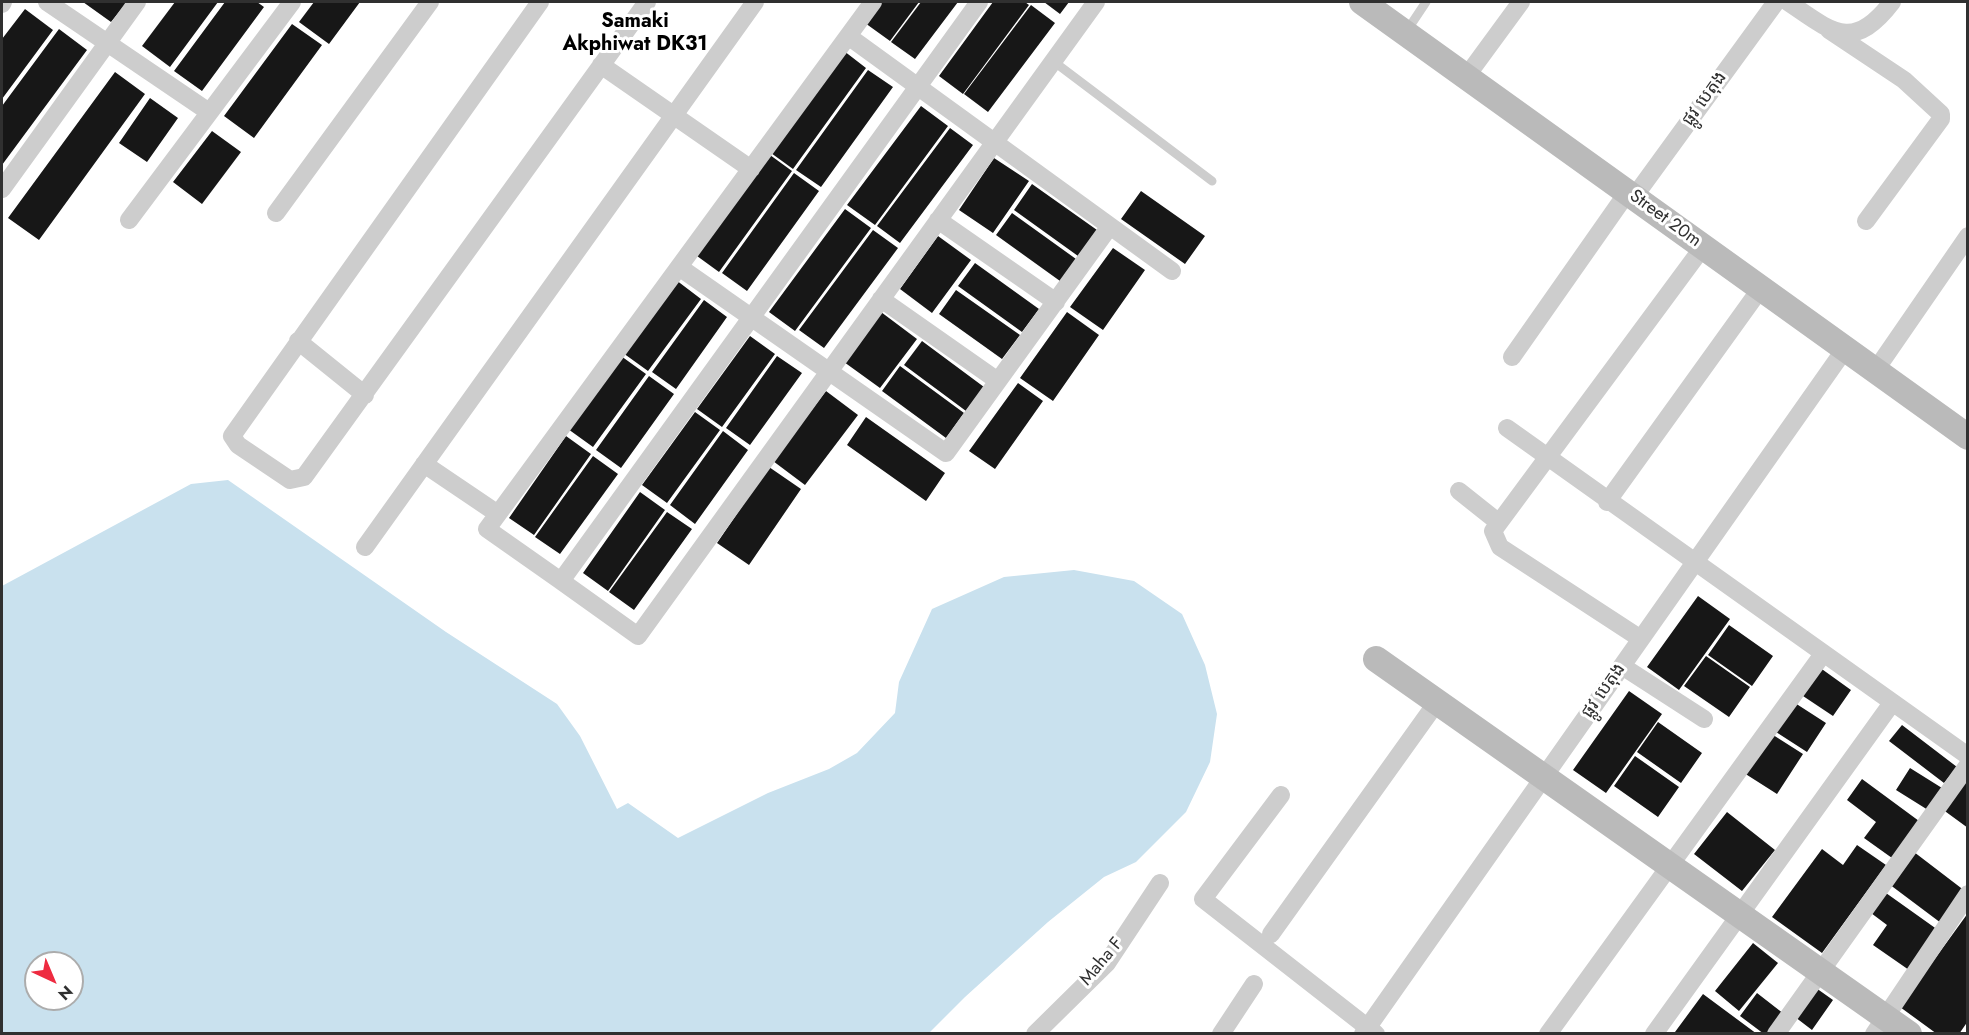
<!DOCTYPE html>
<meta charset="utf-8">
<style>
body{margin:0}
#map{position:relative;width:1969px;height:1035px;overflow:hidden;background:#fff;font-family:Jost,sans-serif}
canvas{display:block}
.frame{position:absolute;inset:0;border:3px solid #303030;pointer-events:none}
.north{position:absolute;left:24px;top:951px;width:60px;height:60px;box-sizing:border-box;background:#fff;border:2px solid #acacac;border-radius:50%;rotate:136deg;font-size:16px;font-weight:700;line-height:24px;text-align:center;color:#303030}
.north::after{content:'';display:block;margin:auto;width:21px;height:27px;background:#ee2b40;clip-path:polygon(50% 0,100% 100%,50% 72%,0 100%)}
</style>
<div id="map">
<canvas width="1969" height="1035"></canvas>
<div class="frame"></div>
<div class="north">N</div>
</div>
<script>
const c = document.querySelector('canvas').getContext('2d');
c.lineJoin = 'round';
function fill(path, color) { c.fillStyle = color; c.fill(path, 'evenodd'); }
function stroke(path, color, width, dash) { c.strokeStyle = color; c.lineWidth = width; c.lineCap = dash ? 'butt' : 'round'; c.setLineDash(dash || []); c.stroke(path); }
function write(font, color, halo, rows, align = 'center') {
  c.font = font + ' Jost,"Noto Sans Khmer",sans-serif'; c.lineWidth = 6; c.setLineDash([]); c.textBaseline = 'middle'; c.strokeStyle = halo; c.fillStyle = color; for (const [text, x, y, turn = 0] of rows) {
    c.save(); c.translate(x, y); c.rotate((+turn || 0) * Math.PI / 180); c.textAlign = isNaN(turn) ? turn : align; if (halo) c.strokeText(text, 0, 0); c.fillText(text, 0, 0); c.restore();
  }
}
const water = new Path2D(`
 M228 480 446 632 557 704 580 736 617 809 628 803 678 838 768 793 829 769 857 753 895 713 899 682 932 609 1004 577 1074 570 1134 581 1182 614 1205 665 1217 714 1210 762 1186 812 1136 862 1104 877 1048 922 965 997 929 1033H2V586L191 484ZM36 963H72V999H36Z`);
const building = new Path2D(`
 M83 2H127L111 22Z
 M175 2H218L170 67 142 46Z
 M225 2H257L264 7 202 91 174 71Z
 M314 2H360L329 44 299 22Z
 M881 2H919L890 41 865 23Z
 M921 2H958L915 59 891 42Z
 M993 2H1025L1029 5 963 94 939 76Z
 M1044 2H1069L1060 14Z
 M1031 5 1055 23 988 112 964 94Z
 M25 9 53 30 2 99V39Z
 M292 24 322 45 254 138 224 116Z
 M59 29 87 50 2 165V106Z
 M844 51 866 68 793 169 771 153Z
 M868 70 893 87 821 187 796 170Z
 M115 72 145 94 39 240 8 218Z
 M150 98 178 118 147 162 119 143Z
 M921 106 948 126 875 225 847 205Z
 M950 128 973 145 900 243 877 226Z
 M212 131 241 152 202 204 173 182Z
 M770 155 792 171 719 272 697 256Z
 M994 158 1029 181 993 233 959 210Z
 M794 173 819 191 747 291 722 273Z
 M1032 184 1097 230 1078 256 1014 210Z
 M1141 191 1205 236 1185 264 1121 219Z
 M845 209 871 228 795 331 769 312Z
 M1012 213 1076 259 1060 281 996 235Z
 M873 230 898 248 824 348 799 330Z
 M938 236 971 260 932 313 900 289Z
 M1113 248 1145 270 1103 330 1070 307Z
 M975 263 1039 309 1022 332 958 286Z
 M676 280 701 299 648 371 623 353Z
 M956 290 1020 335 1002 359 939 314Z
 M704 300 727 317 676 389 652 372Z
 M881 312 917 339 880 388 844 362Z
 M1067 312 1099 335 1053 401 1020 378Z
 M750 336 775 354 722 427 697 409Z
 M922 341 984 387 966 411 904 365Z
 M621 356 646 374 593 447 568 429Z
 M777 356 802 373 750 445 726 428Z
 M900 366 964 413 946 438 882 391Z
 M649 376 674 394 621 468 596 450Z
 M1018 383 1043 401 995 469 969 451Z
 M826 391 858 415 805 485 773 461Z
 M695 412 720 430 667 503 642 485Z
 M866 417 945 473 926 501 847 445Z
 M723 431 748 450 695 524 670 505Z
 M566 436 591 454 534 535 509 518Z
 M593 456 618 474 560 554 535 537Z
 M769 467 801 489 749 565 717 543Z
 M640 492 665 510 608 591 583 573Z
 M667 512 692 529 634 610 609 592Z
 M1698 596 1730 619 1679 690 1647 667Z
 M1729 625 1773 656 1752 686 1708 655Z
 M1706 656 1750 687 1729 717 1684 686Z
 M1819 667 1851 690 1833 716 1800 694Z
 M1629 691 1662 714 1606 793 1573 770Z
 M1795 703 1826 723 1807 752 1776 732Z
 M1658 722 1702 753 1681 783 1637 752Z
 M1902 725 1957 767 1944 783 1889 741Z
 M1770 733 1803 754 1777 794 1744 773Z
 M1635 756 1679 787 1658 817 1614 786Z
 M1910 768 1942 788 1928 810 1896 790Z
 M1968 774V828L1942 809Z
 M1862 779 1919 821 1892 858 1864 838 1876 822 1847 800Z
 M1727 812 1775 850 1742 891 1694 854Z
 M1857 845 1886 865 1822 953 1772 917 1822 849 1843 865Z
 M1914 852 1965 891 1941 923 1889 884Z
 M1886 893 1938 930 1909 970 1873 945 1887 925 1871 913Z
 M1968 913V1021L1959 1034H1937L1900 1007Z
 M1753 943 1778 963 1739 1011 1715 991Z
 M1816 988 1833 1000 1812 1030 1795 1017Z
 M1757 993 1784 1014 1770 1034H1764L1740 1016Z
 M1703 994 1757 1034 1675 1032Z`);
const lane = new Path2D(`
 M1406 32 1426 2
 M1053 61 1212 181`);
const street = new Path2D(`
 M47 2 209 112
 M540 2 232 436 238 445 290 480 304 477 647 2
 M979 2 561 581 638 636 1096 2
 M1788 2C1832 32 1853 53 1892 2
 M2 4 3 2
 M1829 30 1904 80 1941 114V119L1866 221
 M848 36 1172 271
 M601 65 751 169
 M1466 77 1521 2
 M2 189 137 2
 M1634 197 1776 2
 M276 213 430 2
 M129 220 292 2
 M938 220 1056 302
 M679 267 946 453 1110 226
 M881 299 998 381
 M298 341 365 395
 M1512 357 1627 193
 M1875 371 1968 236
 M1507 428 1968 756
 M424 464 498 514
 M1459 491 1498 522
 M1607 502 1761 288
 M365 547 755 2
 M561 581 487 529 873 2
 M1641 639 1500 547 1493 531 1703 247
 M1622 666 1704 719
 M1281 795 1203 899 1376 1034
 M1271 934 1437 702
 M1035 1034 1107 963 1160 883
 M1221 1034 1254 984
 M1363 1034 1845 349
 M1548 1034 1823 654
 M1654 1034 1892 703
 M1776 1034 1968 765
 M1874 1034 1968 894`);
const secondary = new Path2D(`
 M1362 2 1968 437
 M1376 659 1909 1034`);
const streetNames = [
 ["ផ្លូវ បេតុង",1705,99,-54],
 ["Street 20m",1665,219,36],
 ["ផ្លូវ បេតុង",1604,691,-55],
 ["Maha F",1102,962,-50]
];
const neighbourhoodNames = [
 ["Samaki",635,22],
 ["Akphiwat DK31",635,45]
];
fill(water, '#c9e1ee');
fill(building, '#171717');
stroke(lane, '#cdcdcd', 9);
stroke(street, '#cdcdcd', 18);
stroke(secondary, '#bababa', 26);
write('18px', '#303030', '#fff', streetNames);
write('bold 20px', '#000', '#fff', neighbourhoodNames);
</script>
